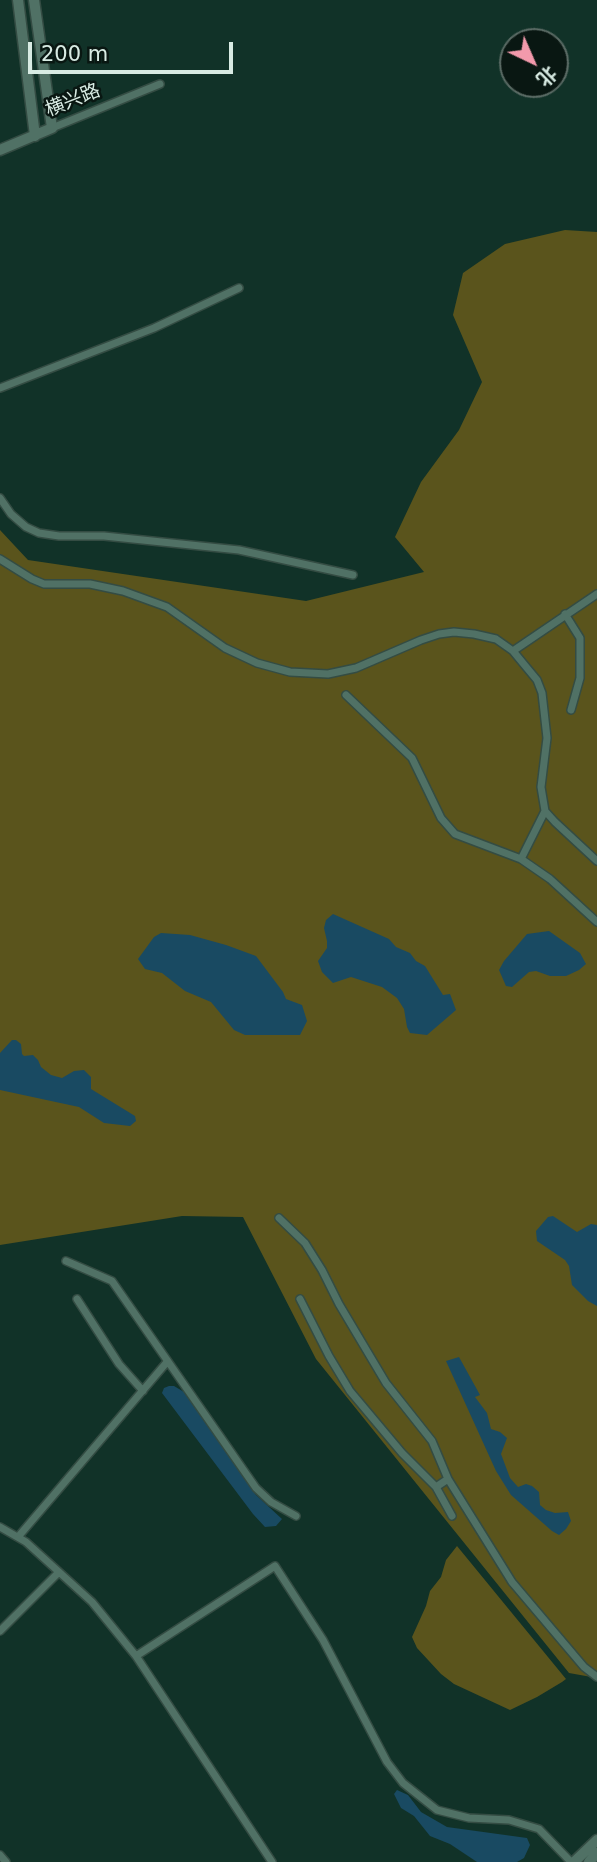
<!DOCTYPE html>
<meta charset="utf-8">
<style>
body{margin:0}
#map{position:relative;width:597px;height:1862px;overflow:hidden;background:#113228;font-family:"DejaVu Sans","Noto Sans SC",sans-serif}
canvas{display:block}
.north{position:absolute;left:499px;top:28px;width:70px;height:70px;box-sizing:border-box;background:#091712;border:2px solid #5c6c66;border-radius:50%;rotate:136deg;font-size:19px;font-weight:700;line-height:28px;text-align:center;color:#d8ebe3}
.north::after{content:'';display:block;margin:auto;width:24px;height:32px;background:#f39aac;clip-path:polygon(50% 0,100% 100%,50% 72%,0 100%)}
.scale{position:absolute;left:28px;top:42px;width:205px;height:32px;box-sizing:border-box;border:4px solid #d8ebe3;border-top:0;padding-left:9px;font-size:21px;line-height:24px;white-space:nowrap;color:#d8ebe3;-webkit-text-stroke:5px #091712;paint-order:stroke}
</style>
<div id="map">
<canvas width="597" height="1862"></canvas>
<div class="north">北</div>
<div class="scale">200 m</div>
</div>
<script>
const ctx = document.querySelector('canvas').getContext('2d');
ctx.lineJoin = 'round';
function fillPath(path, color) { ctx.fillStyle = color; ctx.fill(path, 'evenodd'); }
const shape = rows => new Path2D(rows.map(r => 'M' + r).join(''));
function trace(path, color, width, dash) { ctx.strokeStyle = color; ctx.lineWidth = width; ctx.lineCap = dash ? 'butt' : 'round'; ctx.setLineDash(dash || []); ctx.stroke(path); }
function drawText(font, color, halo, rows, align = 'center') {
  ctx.font = font + ' "DejaVu Sans","Noto Sans SC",sans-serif'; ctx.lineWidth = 5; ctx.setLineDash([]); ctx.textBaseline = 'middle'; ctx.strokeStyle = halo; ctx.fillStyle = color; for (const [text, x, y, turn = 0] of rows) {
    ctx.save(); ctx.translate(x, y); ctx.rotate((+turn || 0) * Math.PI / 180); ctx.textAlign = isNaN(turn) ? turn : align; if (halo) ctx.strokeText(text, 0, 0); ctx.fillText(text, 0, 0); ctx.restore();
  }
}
fillPath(shape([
 [565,230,597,232,597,1678,569,1673,316,1359,243,1217,182,1216,0,1245,0,530,28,560,306,601,424,572,395,537,421,482,459,430,482,382,453,315,463,273,505,244],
 [457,1546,566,1679,562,1682,537,1697,510,1710,454,1684,441,1674,417,1648,412,1637,426,1606,430,1591,441,1577,446,1560]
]), '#5a541c');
fillPath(shape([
 [333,914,389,939,396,947,410,953,416,961,425,966,443,995,450,994,456,1010,427,1035,410,1033,407,1027,404,1009,397,998,382,987,351,977,333,983,322,972,318,961,327,948,327,941,324,928,326,920],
 [549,931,580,953,586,964,579,970,566,976,550,976,536,971,529,972,512,987,506,986,499,970,504,961,527,934],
 [161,933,190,935,226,945,256,956,283,992,286,999,302,1005,307,1021,300,1035,245,1035,234,1030,211,1002,185,991,162,973,145,969,138,959,154,937],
 [12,1040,16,1040,21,1044,22,1054,24,1056,33,1055,38,1060,41,1067,51,1075,62,1078,74,1071,84,1070,91,1077,91,1089,135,1116,136,1121,130,1126,104,1123,79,1107,0,1090,0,1053],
 [553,1216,577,1232,591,1224,597,1225,597,1306,588,1301,572,1285,569,1266,565,1260,537,1241,536,1231,548,1217],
 [459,1357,480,1395,475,1397,487,1413,491,1429,500,1432,507,1438,501,1454,510,1478,518,1487,526,1484,532,1486,539,1492,540,1505,546,1510,555,1513,568,1512,571,1521,566,1529,559,1535,552,1531,511,1495,496,1471,446,1361],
 [169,1386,174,1386,184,1392,256,1495,282,1519,276,1526,265,1527,253,1514,162,1393,164,1388],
 [397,1790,408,1795,421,1812,447,1827,527,1838,530,1845,524,1858,517,1862,477,1862,450,1844,430,1836,414,1816,401,1808,394,1794]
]), '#194a62');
const street = shape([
 [52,128,160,84],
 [0,388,154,328,239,288],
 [0,498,11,514,26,527,39,533,59,536,104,536,239,550,353,575],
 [0,559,32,579,44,584,90,584,123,591,167,607,225,648,257,663,290,672,328,674,356,668,421,640,439,634,454,632,474,634,496,639,513,651,527,668,537,680,542,693,547,738,541,787,545,811,555,822,597,861],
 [565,614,580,638,580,678,571,710],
 [513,651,597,594],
 [346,695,412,758,441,818,455,834,521,859,550,879,597,922],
 [521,859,545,811],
 [279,1218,305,1243,322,1270,339,1304,386,1383,432,1441,448,1479,512,1582,584,1667,597,1677],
 [66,1261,112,1281,256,1488,271,1502,296,1516],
 [77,1299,119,1364,143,1391],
 [300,1299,329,1356,350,1391,402,1453,436,1487,448,1479],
 [436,1487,452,1516],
 [0,1527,26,1542,92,1602,136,1656,272,1862],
 [18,1537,167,1362],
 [0,1631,59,1572],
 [136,1656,275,1566,323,1640,387,1762,403,1783,437,1810,469,1818,509,1820,539,1829,571,1862],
 [0,1855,6,1862]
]);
const secondary = shape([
 [18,0,35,136],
 [0,150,52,128,34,0],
 [574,1862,597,1840],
 [589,1862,597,1853]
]);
trace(street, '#344c43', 10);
trace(secondary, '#344c43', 13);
trace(street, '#507165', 7);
trace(secondary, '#507165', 10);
drawText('19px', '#d8ebe3', '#091712', [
 ["横兴路",73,101,-22]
]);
</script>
